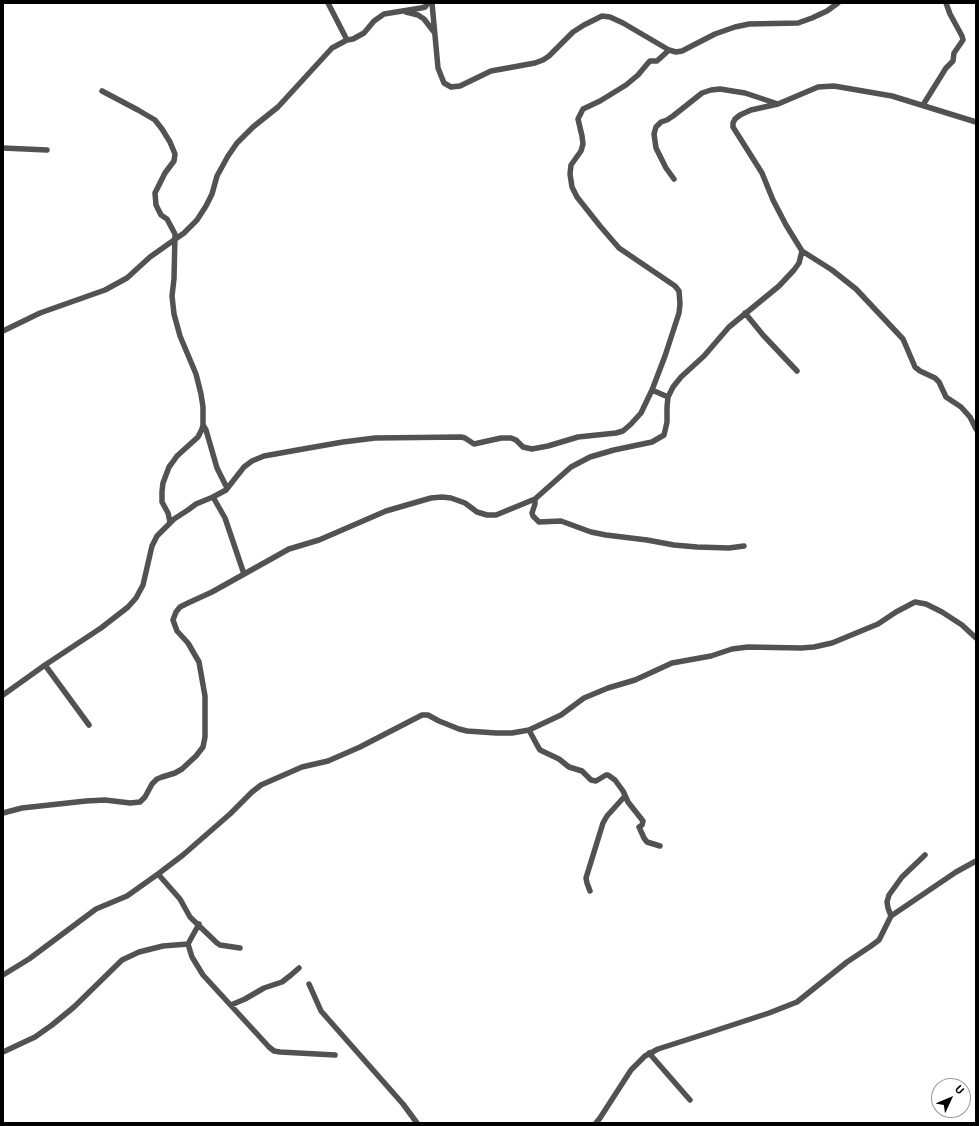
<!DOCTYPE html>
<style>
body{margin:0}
#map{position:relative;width:979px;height:1126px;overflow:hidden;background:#fff;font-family:Roboto,sans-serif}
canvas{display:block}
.frame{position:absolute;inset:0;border:4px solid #000;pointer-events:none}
.north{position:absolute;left:931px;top:1078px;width:40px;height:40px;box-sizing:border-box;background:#fff;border:1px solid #999;border-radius:50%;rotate:46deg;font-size:11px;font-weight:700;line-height:16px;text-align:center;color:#000}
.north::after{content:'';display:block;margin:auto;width:14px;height:18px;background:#000;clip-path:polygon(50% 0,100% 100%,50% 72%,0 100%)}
</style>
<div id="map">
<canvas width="979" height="1126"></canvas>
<div class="frame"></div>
<div class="north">U</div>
</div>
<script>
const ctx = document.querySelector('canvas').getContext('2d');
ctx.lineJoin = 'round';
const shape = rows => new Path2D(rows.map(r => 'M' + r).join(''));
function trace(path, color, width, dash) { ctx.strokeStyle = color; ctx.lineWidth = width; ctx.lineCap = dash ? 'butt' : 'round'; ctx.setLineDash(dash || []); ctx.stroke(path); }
trace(shape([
 [328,3,347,40],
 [432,3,438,68,444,83,451,87,460,86,491,71,535,63,543,60,549,56,573,32,584,25,602,16,610,17,623,23,669,50,676,52,682,51,715,34,735,27,749,24,798,23,812,18,827,11,838,3],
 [406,12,418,15,424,19,434,32],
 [102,91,138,110,155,120,162,129,170,142,175,154,174,161,165,173,155,193,156,205,161,215,167,219,175,234,174,279,172,296,174,314,180,336,196,374,201,394,203,407,203,425,202,429,198,437,177,456,172,463,169,467,163,483,162,491,162,502,168,513,170,522],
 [923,105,946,68,953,61,954,53,963,40,962,36,950,14,946,3],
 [3,148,47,150],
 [674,179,666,168,656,148,654,134,656,127,661,122,667,120,673,116,702,93,711,90,720,89,745,93,778,104],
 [802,251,832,270,856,289,903,339,915,367,920,371,935,378,939,382,946,397,961,407,970,417,976,429],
 [745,313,763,335,797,371],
 [3,331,40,313,105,290,127,278,150,257,184,233,197,220,206,206,212,194,217,176,228,156,237,143,253,127,278,107,332,48,347,40,353,39,364,33,374,21,384,14,421,8,425,7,428,3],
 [652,390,668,397],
 [203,425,206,430,217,468,227,488],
 [213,497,225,518,244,574],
 [535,499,535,504,532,513,533,516,539,522,561,521,591,532,606,535,647,540,674,545,697,547,729,548,744,546],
 [45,665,89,725],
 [3,695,45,665,101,628,128,607,136,598,143,585,152,546,157,536,174,519,188,510,196,504,213,497,226,490,244,467,252,461,264,456,303,449,343,442,375,438,461,437,465,438,474,444,501,438,511,438,516,440,523,447,532,449,548,446,578,437,616,433,623,431,631,424,641,413,652,390,665,356,679,313,680,304,679,291,675,286,619,248,600,226,577,197,572,187,570,174,571,165,581,151,583,144,582,136,578,119,583,109,600,101,626,85,638,75,648,63,650,61,657,61,669,50],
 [529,730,537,745,540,750,559,759,569,767,582,771,591,780,596,781,606,775,608,775,615,780,623,791,628,802,643,821,642,825,639,827,644,838,647,842,660,846],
 [3,813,22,808,86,801,105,800,130,803,140,802,145,797,152,784,157,779,162,777,175,773,182,769,196,756,203,747,205,737,205,696,199,662,188,643,177,631,173,620,176,612,180,607,188,603,212,592,289,549,319,540,386,511,431,498,442,497,451,498,465,503,477,512,487,515,496,515,535,499,571,467,590,457,614,450,652,442,664,435,667,422,667,407,668,397,673,387,681,377,704,356,729,327,779,286,794,270,799,263,802,251,786,225,773,200,762,173,733,127,733,123,735,119,740,115,751,110,778,104,818,87,834,86,892,96,976,122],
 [158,874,180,899,190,917,217,943,220,945,240,948],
 [590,891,587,883,586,878,603,823,607,816,625,796],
 [891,916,888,908,887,902,889,895,902,877,925,855],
 [199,924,188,944,192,957,203,975,269,1047,274,1051,280,1052,335,1055],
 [3,975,29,959,96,909,127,896,158,874,183,855,230,814,252,792,261,785,302,767,328,761,360,747,422,715,428,715,439,721,459,729,467,731,496,733,512,733,529,730,561,715,584,698,608,688,635,680,672,663,711,656,732,649,748,647,801,648,814,647,832,643,878,624,896,612,915,602,926,604,942,612,962,625,976,638],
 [309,984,321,1011,403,1104,417,1123],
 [231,1005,245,999,264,988,282,982,291,975,299,968],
 [3,1052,35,1037,52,1025,74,1007,122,960,139,952,163,946,188,944],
 [649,1053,690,1100],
 [596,1123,600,1118,631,1070,645,1056,658,1049,708,1033,769,1013,797,1002,847,962,871,946,879,940,891,916,956,872,976,861]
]), '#525252', 5.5);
</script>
